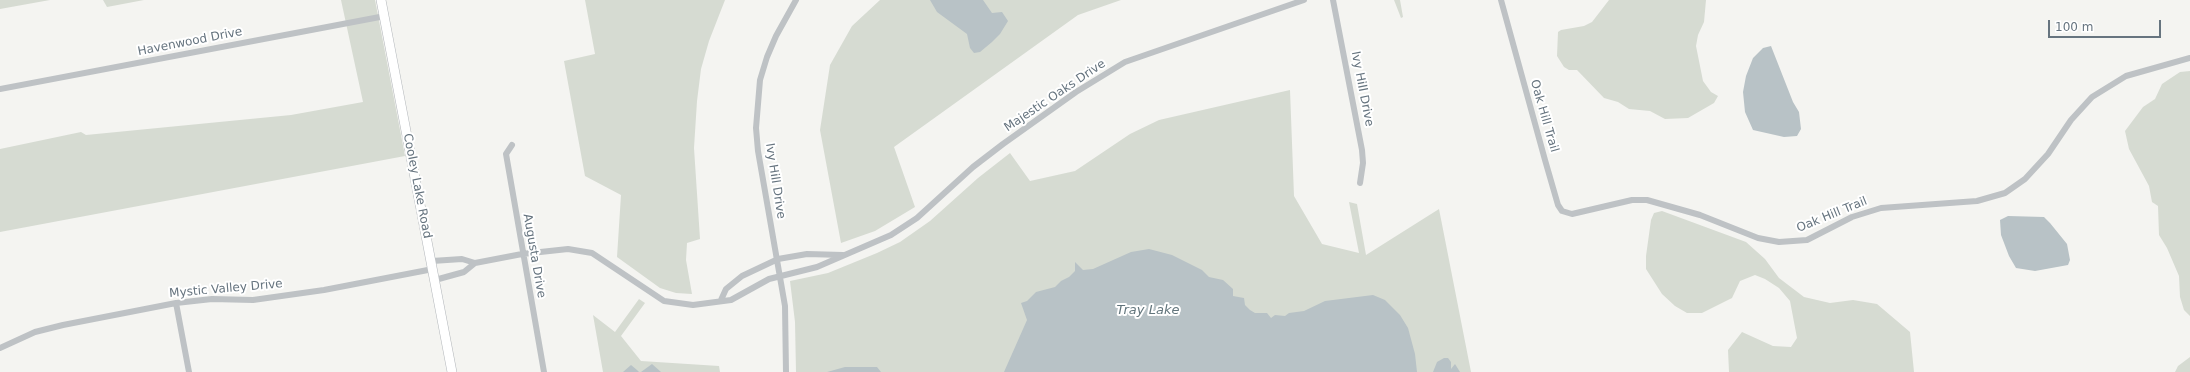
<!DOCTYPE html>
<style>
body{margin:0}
#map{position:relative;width:2190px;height:372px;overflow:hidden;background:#f4f4f1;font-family:"DejaVu Sans",sans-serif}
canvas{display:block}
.scale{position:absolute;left:2048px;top:20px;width:113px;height:18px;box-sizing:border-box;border:2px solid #66747f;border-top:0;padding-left:5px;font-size:12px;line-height:14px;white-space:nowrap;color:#66747f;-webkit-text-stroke:3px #fff;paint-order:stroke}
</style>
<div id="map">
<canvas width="2190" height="372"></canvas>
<div class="scale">100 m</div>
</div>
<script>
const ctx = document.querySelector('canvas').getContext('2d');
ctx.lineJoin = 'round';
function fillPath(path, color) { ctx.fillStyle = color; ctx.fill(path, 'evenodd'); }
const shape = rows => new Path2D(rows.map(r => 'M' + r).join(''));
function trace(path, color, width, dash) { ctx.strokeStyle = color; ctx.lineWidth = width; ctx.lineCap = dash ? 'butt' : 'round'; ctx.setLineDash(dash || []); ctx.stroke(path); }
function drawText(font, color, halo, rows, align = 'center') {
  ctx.font = font + ' "DejaVu Sans",sans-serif'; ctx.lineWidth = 4; ctx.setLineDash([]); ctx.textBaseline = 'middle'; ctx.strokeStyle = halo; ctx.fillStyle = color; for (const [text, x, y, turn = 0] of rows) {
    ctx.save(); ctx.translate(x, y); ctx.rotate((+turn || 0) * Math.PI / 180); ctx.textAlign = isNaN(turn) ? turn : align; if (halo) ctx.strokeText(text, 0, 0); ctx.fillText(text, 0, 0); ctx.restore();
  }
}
fillPath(shape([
 [0,0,50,0,0,9],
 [103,0,144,0,107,7],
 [341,0,375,0,405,156,0,232,0,149,81,132,86,135,291,115,363,102],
 [585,0,725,0,709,41,701,69,697,101,694,148,700,239,687,243,686,260,692,294,676,293,660,288,617,257,621,195,585,176,564,61,595,54],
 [880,0,1121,0,1078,15,894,147,915,207,875,231,841,243,820,130,830,65,852,26],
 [1394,0,1400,0,1403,17,1401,18],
 [1609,0,1706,0,1704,22,1698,35,1696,46,1703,81,1711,92,1718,96,1714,103,1688,118,1665,119,1650,111,1629,109,1618,102,1604,98,1577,70,1569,70,1564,67,1557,56,1558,32,1561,30,1584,26,1592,22],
 [2190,71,2190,316,2184,310,2180,297,2179,276,2167,248,2159,235,2158,206,2152,202,2149,186,2129,149,2125,131,2143,107,2155,99,2162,84,2180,72],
 [1290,90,1294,196,1322,244,1359,253,1349,202,1357,204,1366,255,1439,209,1471,372,796,372,795,322,790,281,828,273,877,253,900,242,930,221,978,178,1010,153,1030,181,1075,171,1130,134,1159,120],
 [1662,211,1746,242,1765,259,1779,278,1804,297,1830,303,1853,300,1877,304,1910,332,1914,372,1729,372,1728,350,1742,332,1773,346,1791,347,1797,338,1790,301,1779,288,1765,279,1755,275,1740,281,1732,298,1702,313,1687,313,1675,306,1662,294,1646,269,1646,256,1651,220,1654,213],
 [639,299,645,303,621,336,641,361,719,366,720,372,603,372,593,315,615,332],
 [2190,357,2190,372,2175,372,2178,366]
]), '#d6dbd2');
fillPath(shape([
 [930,0,983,0,992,13,1002,12,1008,21,1000,34,992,42,980,52,974,53,970,48,967,34,937,12],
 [1771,46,1793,102,1799,112,1801,129,1797,136,1784,137,1753,130,1745,112,1743,92,1746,76,1753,58,1763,48],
 [2008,216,2044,217,2050,223,2067,244,2070,260,2068,265,2035,271,2016,268,2009,256,2001,235,2000,220],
 [1149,249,1172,255,1202,270,1209,277,1223,280,1233,289,1233,296,1244,298,1245,305,1250,310,1255,313,1267,313,1271,318,1275,315,1285,316,1289,313,1304,311,1325,301,1373,295,1385,300,1400,315,1408,328,1415,354,1417,372,1004,372,1027,320,1021,303,1027,301,1036,292,1055,287,1061,281,1069,277,1075,271,1075,262,1083,270,1093,269,1131,252],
 [1444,358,1448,358,1451,362,1451,369,1455,364,1460,372,1467,372,1433,372,1437,362],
 [652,364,661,372,641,372],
 [631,365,637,370,639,372,623,372],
 [845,367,877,367,881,372,827,372]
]), '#b8c2c6');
const secondary = shape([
 [381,0,452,372]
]);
trace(secondary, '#b3b7bb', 10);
trace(shape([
 [1333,0,1362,150,1363,163,1360,183],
 [1501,0,1545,160,1558,205,1562,211,1572,214,1632,200,1647,200,1700,215,1758,238,1779,242,1807,240,1852,217,1881,208,1977,201,2005,193,2025,179,2048,154,2071,120,2092,97,2126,76,2190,58],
 [0,89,385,16],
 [512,145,506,154,544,372],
 [432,261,462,259,475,263],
 [435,280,464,272,475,263,522,254,568,249,592,253,664,301,693,305,731,300,769,279,817,267,891,235,917,218,973,167,1003,144,1076,92,1125,62,1304,0],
 [721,300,726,289,742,276,778,259,807,254,843,255],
 [176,303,189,372],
 [0,348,35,332,63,325,176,303,212,299,253,300,324,290,433,269],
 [786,372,785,306,758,151,756,128,760,80,767,57,776,36,796,0]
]), '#bec2c5', 6);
trace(secondary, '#fff', 9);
drawText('12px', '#66747f', '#fff', [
 ["Havenwood Drive",190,42,-11],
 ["Ivy Hill Drive",1362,89,79],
 ["Majestic Oaks Drive",1055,96,-34],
 ["Oak Hill Trail",1544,116,74],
 ["Ivy Hill Drive",775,181,81],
 ["Cooley Lake Road",417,186,79],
 ["Oak Hill Trail",1832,215,-22],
 ["Augusta Drive",534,256,80],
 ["Mystic Valley Drive",226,289,-5]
]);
drawText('italic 13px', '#62757c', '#fff', [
 ["Tray Lake",1148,311]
]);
</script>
